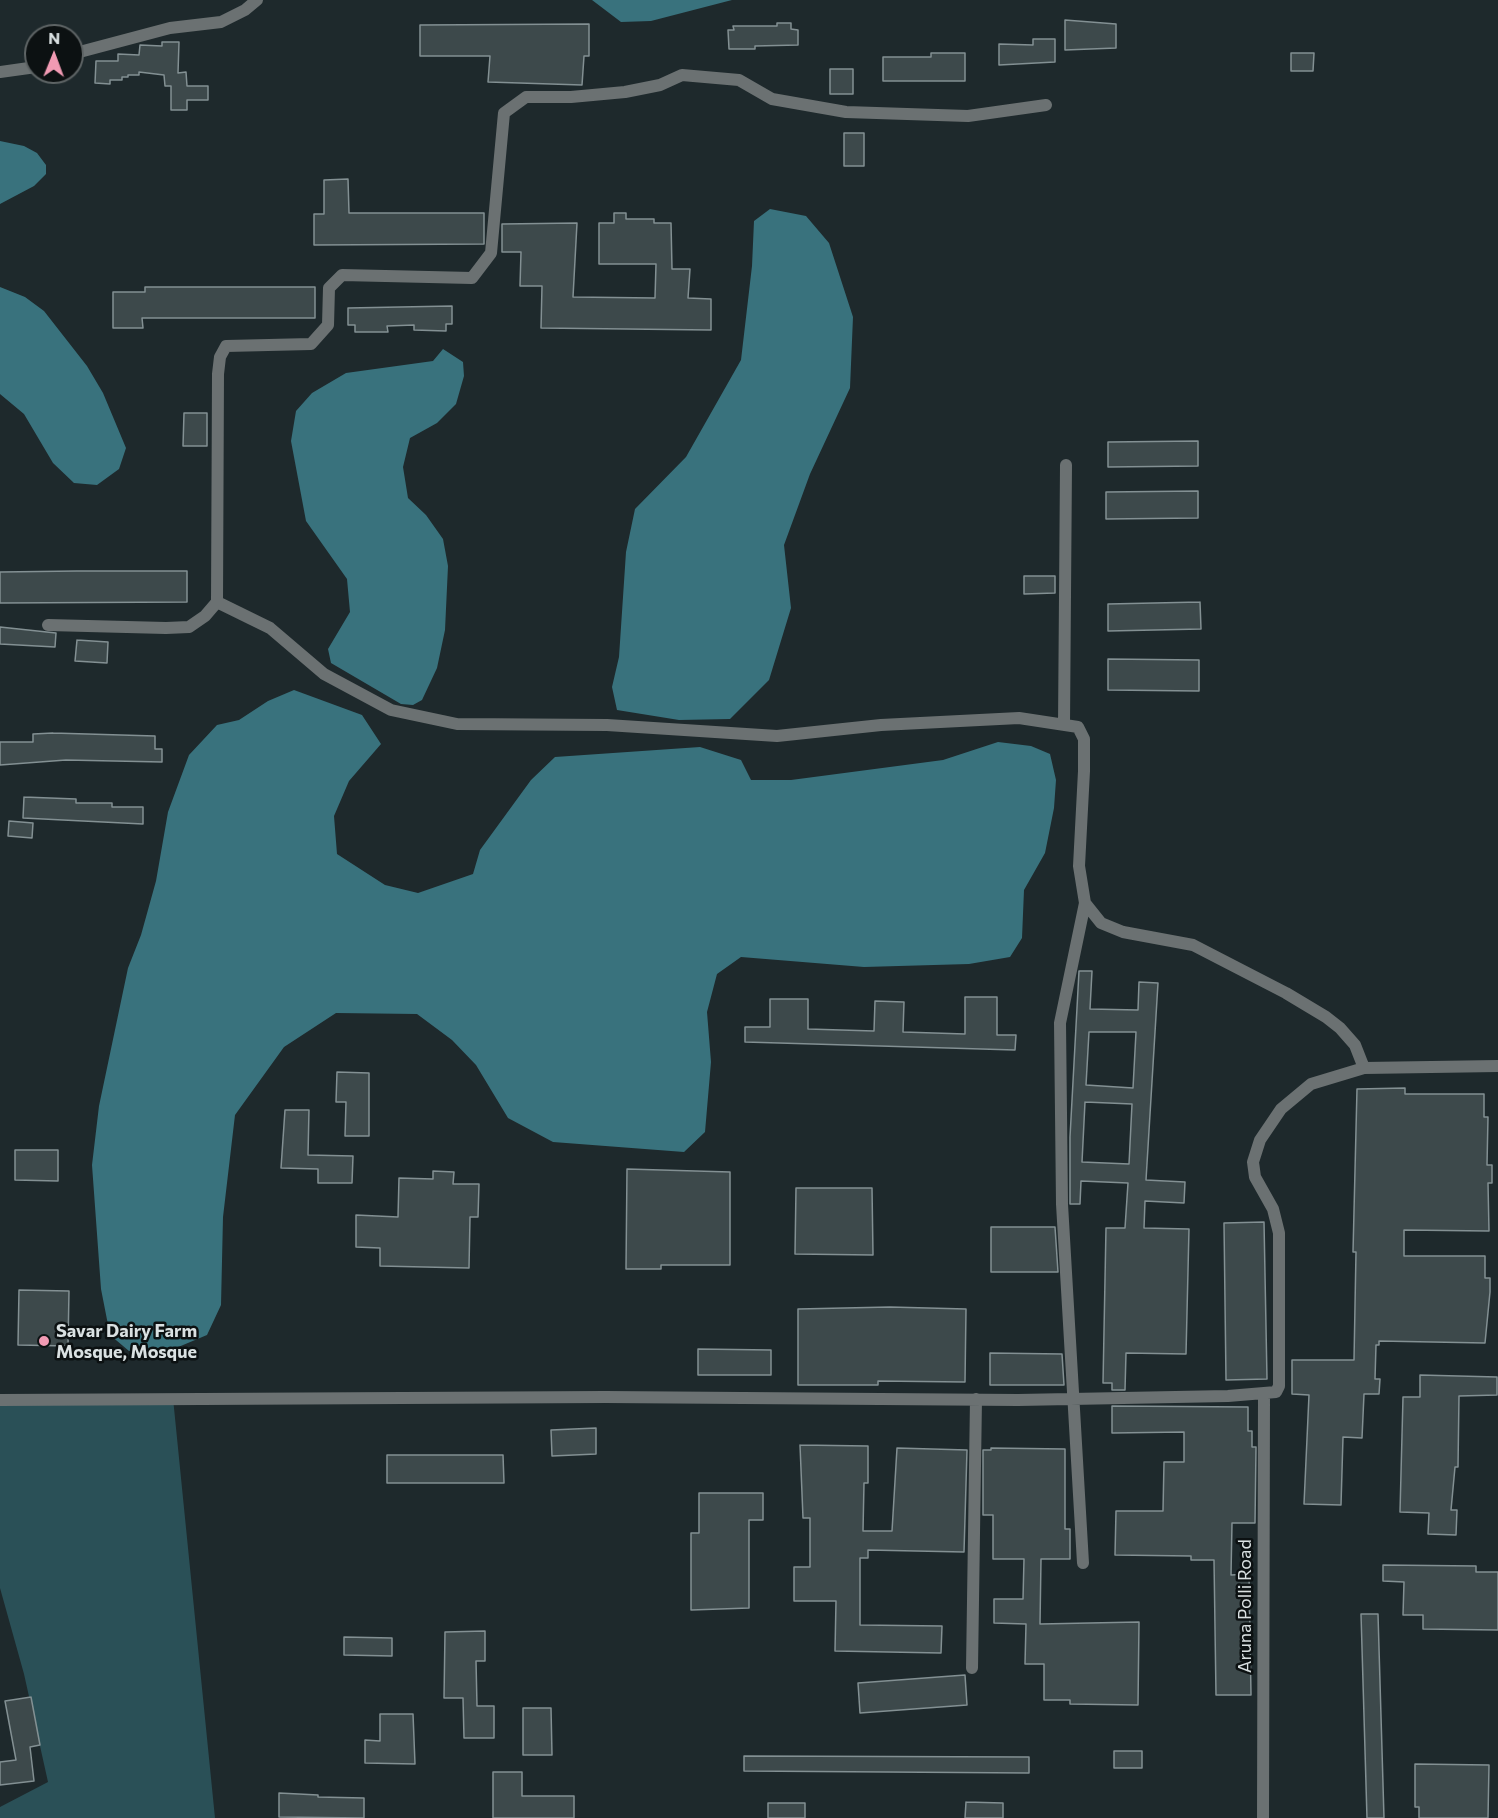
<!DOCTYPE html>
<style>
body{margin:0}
#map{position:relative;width:1498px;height:1818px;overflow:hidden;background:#1e292c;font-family:Commissioner,sans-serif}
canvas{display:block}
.north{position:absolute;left:24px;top:24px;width:60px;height:60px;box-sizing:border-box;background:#0c1112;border:2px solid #5e6465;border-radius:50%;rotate:1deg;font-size:16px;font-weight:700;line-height:24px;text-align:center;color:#dae1e2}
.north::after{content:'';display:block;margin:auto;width:21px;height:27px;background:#f19ab3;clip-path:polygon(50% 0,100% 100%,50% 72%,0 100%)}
</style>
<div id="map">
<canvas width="1498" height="1818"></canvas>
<div class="north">N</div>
</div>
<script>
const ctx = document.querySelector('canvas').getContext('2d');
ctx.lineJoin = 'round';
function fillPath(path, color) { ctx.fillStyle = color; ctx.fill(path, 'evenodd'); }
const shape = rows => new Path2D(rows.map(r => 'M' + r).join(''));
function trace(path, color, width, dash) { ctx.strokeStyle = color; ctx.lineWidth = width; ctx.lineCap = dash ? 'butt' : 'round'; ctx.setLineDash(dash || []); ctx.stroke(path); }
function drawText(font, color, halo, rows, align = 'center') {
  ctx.font = font + ' Commissioner,sans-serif'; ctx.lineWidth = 5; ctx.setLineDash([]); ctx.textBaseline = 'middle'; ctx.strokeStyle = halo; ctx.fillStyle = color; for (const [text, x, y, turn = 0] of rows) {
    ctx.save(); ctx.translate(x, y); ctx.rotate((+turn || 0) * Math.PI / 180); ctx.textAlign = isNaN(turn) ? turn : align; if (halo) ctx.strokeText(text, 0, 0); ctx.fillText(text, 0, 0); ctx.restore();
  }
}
fillPath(shape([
 [173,1398,215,1818,0,1818,0,1807,48,1782,24,1674,0,1588,0,1400]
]), '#2a5057');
fillPath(shape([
 [592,0,732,0,651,21,621,22],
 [0,141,24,146,37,153,46,165,46,174,34,186,0,204],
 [770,209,806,216,829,243,853,317,850,388,810,474,784,545,791,608,769,680,730,719,679,720,617,710,612,687,619,657,626,552,635,509,686,457,741,360,752,266,754,221],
 [0,287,25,297,44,311,87,366,103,393,126,448,119,469,97,485,74,483,53,463,24,414,0,394],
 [443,349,463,362,464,376,456,404,437,423,410,438,403,467,408,498,426,515,443,539,448,566,445,630,437,668,422,700,413,705,401,704,331,663,328,649,350,612,347,579,306,521,291,441,296,411,312,393,346,373,433,361],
 [294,690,362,715,381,744,349,781,334,816,337,854,385,885,418,893,473,874,480,850,531,780,555,757,700,747,741,760,751,780,791,780,943,760,998,742,1031,746,1050,754,1056,780,1054,808,1045,853,1024,890,1022,938,1010,957,969,964,864,967,741,957,717,974,707,1012,711,1062,705,1132,684,1152,553,1142,508,1118,476,1065,452,1040,417,1014,336,1013,284,1047,235,1115,223,1217,221,1305,207,1335,164,1353,129,1351,110,1335,101,1289,92,1165,99,1106,128,968,141,935,156,881,168,812,189,755,217,725,239,720,268,701]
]), '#39727d');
const building = shape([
 [1065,20,1116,24,1116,48,1065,50,1065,20],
 [777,23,791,23,791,29,798,30,798,45,755,46,755,49,729,49,728,30,734,30,733,26,777,26,777,23],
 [589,24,589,56,584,56,582,85,488,82,490,56,420,56,420,25,589,24],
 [1033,39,1055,39,1055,62,999,65,999,44,1033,45,1033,39],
 [162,42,179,42,178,73,186,72,187,86,208,86,208,100,187,100,187,110,171,110,171,86,165,86,164,75,139,72,139,75,128,75,128,77,122,77,122,80,110,80,110,84,95,83,96,61,118,61,118,54,139,55,140,45,162,46,162,42],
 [931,53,965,53,965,81,883,81,883,57,931,57,931,53],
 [1291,53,1314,53,1313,71,1291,71,1291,53],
 [830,69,853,69,853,94,830,94,830,69],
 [844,133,864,133,864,166,844,166,844,133],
 [348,179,349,213,484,213,484,244,314,245,314,214,324,214,324,180,348,179],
 [614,213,626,213,626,219,654,219,654,223,671,223,672,269,690,269,688,298,711,299,711,330,541,328,542,286,520,286,521,252,502,252,502,224,577,223,573,297,655,298,656,264,599,264,599,223,614,223,614,213],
 [145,287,315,287,315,318,142,318,143,328,113,328,113,292,145,292,145,287],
 [452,306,452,324,446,324,446,331,414,330,414,325,387,326,388,332,355,332,355,325,348,325,348,308,452,306],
 [184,413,207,413,207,446,183,446,184,413],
 [1198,441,1198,466,1108,467,1108,442,1198,441],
 [1198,491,1198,518,1106,519,1106,492,1198,491],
 [77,571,187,571,187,602,0,603,0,572,77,571],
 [1024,576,1055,576,1055,593,1024,594,1024,576],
 [1200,602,1201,629,1108,631,1108,604,1200,602],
 [0,627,56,633,55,647,0,644,0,627],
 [77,640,108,642,107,663,75,661,77,640],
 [1108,659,1199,660,1199,691,1108,690,1108,659],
 [53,733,155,736,155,749,162,749,162,762,66,760,0,765,0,742,33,742,33,734,53,733],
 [24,797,76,799,76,803,112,803,112,807,143,807,143,824,23,818,24,797],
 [9,821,33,823,32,838,8,836,9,821],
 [1079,971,1092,971,1090,1009,1138,1010,1139,982,1158,983,1146,1180,1185,1182,1184,1203,1145,1201,1144,1228,1189,1229,1186,1354,1126,1353,1125,1390,1112,1390,1112,1383,1103,1383,1106,1228,1125,1228,1128,1183,1081,1181,1080,1204,1070,1204,1070,1137,1079,971],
 [1089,1032,1136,1032,1133,1088,1086,1085,1089,1032],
 [1085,1102,1132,1104,1129,1164,1082,1162,1085,1102],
 [965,997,997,997,997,1035,1016,1035,1015,1050,745,1042,745,1027,770,1027,770,999,808,999,808,1029,874,1031,875,1001,904,1002,903,1032,965,1034,965,997],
 [337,1072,369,1073,369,1136,345,1136,346,1102,336,1102,337,1072],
 [1405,1088,1405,1094,1484,1094,1484,1117,1488,1117,1487,1165,1492,1165,1492,1183,1488,1183,1489,1231,1404,1230,1404,1256,1485,1256,1485,1278,1490,1278,1490,1292,1485,1343,1379,1341,1379,1345,1376,1345,1375,1379,1380,1379,1379,1394,1364,1394,1362,1438,1343,1437,1341,1505,1304,1504,1309,1395,1292,1394,1292,1360,1354,1360,1356,1252,1353,1252,1357,1089,1405,1088],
 [285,1110,309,1110,308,1155,353,1156,352,1183,318,1183,318,1169,281,1168,285,1110],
 [15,1150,58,1150,58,1181,15,1180,15,1150],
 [627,1169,730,1172,730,1265,661,1265,661,1269,626,1269,627,1169],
 [433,1171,454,1172,453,1184,479,1184,478,1217,470,1217,469,1268,380,1266,380,1248,356,1247,356,1215,398,1217,399,1178,433,1179,433,1171],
 [796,1188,872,1188,873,1255,795,1254,796,1188],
 [1264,1222,1267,1379,1226,1380,1224,1223,1264,1222],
 [991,1227,1055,1227,1058,1272,991,1272,991,1227],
 [19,1290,69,1291,68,1346,18,1345,19,1290],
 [890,1307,966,1309,965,1382,878,1381,878,1385,798,1385,798,1309,890,1307],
 [698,1349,771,1350,771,1375,698,1375,698,1349],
 [990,1353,1062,1354,1064,1385,990,1385,990,1353],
 [1420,1375,1497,1377,1497,1395,1459,1396,1458,1467,1455,1467,1451,1510,1457,1510,1456,1535,1428,1534,1429,1513,1400,1512,1403,1397,1420,1397,1420,1375],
 [1112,1406,1248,1407,1248,1431,1252,1431,1252,1447,1256,1447,1255,1523,1232,1523,1231,1575,1249,1574,1251,1695,1216,1695,1214,1560,1191,1560,1191,1556,1115,1555,1116,1511,1163,1511,1164,1462,1184,1462,1184,1432,1112,1433,1112,1406],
 [596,1428,596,1454,552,1456,551,1430,596,1428],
 [800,1445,868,1446,868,1483,864,1483,863,1531,892,1531,897,1448,967,1450,964,1552,868,1550,868,1558,860,1558,860,1625,942,1626,941,1653,835,1651,836,1601,794,1601,794,1567,810,1567,810,1518,803,1518,800,1445],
 [991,1448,1065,1449,1065,1529,1070,1529,1070,1559,1041,1559,1040,1624,1139,1622,1138,1705,1070,1704,1070,1700,1044,1700,1044,1664,1025,1664,1026,1624,994,1623,994,1599,1023,1599,1024,1559,993,1559,993,1515,983,1515,983,1450,991,1450,991,1448],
 [387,1455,503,1455,504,1483,387,1483,387,1455],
 [699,1493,763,1493,763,1520,749,1520,749,1608,691,1610,691,1533,699,1533,699,1493],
 [1383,1565,1476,1566,1476,1572,1498,1572,1498,1630,1423,1629,1423,1615,1403,1615,1404,1582,1383,1581,1383,1565],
 [1361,1614,1378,1614,1384,1818,1367,1818,1361,1614],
 [485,1631,485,1661,476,1661,477,1706,494,1706,494,1738,464,1738,463,1698,444,1698,445,1632,485,1631],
 [344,1637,392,1638,392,1656,344,1655,344,1637],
 [965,1675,967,1705,860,1713,858,1683,965,1675],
 [31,1697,40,1745,30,1747,34,1781,0,1785,0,1762,16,1760,5,1701,31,1697],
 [523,1708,551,1708,552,1755,523,1755,523,1708],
 [380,1714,413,1714,415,1764,365,1763,365,1740,380,1741,380,1714],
 [1114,1751,1142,1751,1142,1768,1114,1768,1114,1751],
 [744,1756,1029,1757,1029,1773,744,1771,744,1756],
 [1415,1764,1489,1765,1488,1818,1419,1818,1419,1807,1415,1807,1415,1764],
 [493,1772,522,1772,522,1796,574,1796,574,1818,493,1818,493,1772],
 [279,1793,318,1795,318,1797,364,1798,364,1818,279,1817,279,1793],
 [966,1802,1003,1803,1003,1818,965,1818,966,1802],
 [768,1803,805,1803,805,1818,768,1818,768,1803]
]);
fillPath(building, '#3d494b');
trace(building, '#839093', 1.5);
trace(shape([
 [72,54,170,28,221,22,245,10,257,0],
 [0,72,36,67],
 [217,602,270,628,324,674,391,710,457,724,607,725,777,736,881,725,1019,718,1078,727,1084,739,1084,771,1079,866,1085,903,1101,923,1123,932,1193,945,1286,993,1326,1017,1340,1028,1355,1045,1364,1068],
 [48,625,166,628,189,627,205,616,217,602,218,374,220,357,226,346,311,344,328,325,329,288,342,275,472,278,491,253,504,113,526,97,571,97,625,92,660,85,682,75,739,80,772,99,846,112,968,116,1046,105],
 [1064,725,1066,465],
 [0,1400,605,1397,1018,1400,1228,1396,1276,1392,1279,1386,1279,1233,1273,1209,1255,1177,1253,1162,1260,1140,1281,1109,1311,1084,1364,1068,1498,1066],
 [1083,1563,1062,1204,1060,1023,1085,903],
 [972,1668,976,1399],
 [1263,1818,1264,1394]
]), '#6b7172', 12);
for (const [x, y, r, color] of [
 [44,1341,6,"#f19ab3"]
]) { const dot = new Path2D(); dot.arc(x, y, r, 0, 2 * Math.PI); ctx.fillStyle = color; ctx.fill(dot); trace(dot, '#0c1112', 2); }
drawText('bold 18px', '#dae1e2', '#0c1112', [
 ["Savar Dairy Farm",56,1331],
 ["Mosque, Mosque",56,1352]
], 'left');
drawText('18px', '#dae1e2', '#0c1112', [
 ["Aruna Polli Road",1245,1606,-90]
]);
</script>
